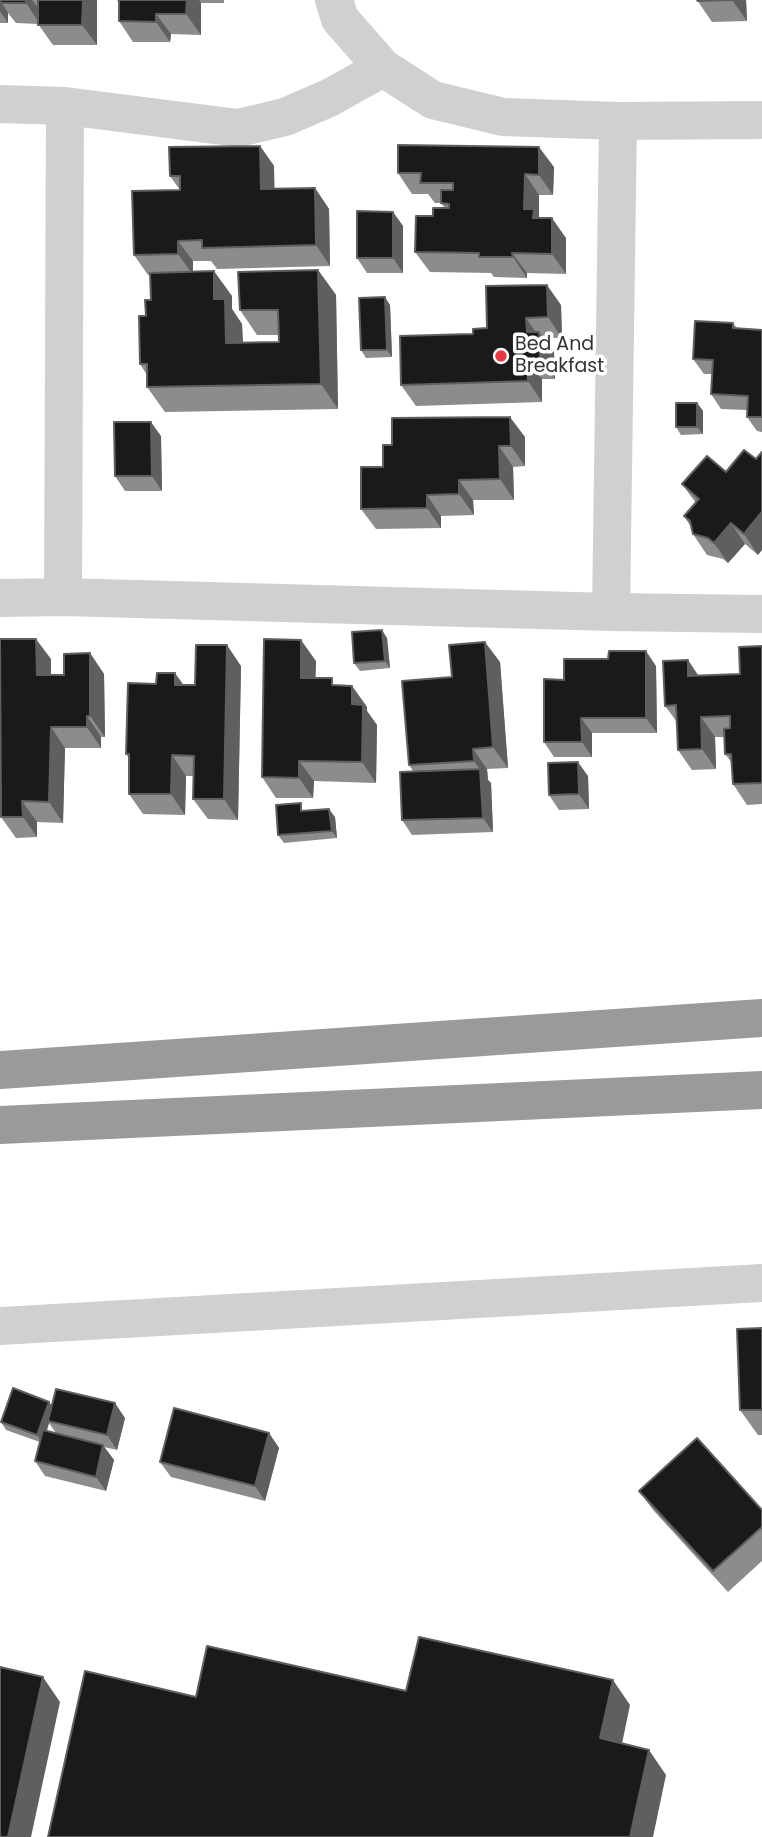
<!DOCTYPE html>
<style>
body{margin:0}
canvas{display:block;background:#fff}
</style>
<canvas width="762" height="1837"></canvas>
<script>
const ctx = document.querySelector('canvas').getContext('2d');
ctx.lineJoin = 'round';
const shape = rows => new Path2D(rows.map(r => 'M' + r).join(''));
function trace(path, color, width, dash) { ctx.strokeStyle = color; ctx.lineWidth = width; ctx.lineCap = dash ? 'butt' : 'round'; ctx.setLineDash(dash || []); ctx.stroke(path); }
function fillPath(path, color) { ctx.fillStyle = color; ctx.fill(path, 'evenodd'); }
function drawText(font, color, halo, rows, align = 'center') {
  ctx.font = font + ' Poppins,sans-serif'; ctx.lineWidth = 7; ctx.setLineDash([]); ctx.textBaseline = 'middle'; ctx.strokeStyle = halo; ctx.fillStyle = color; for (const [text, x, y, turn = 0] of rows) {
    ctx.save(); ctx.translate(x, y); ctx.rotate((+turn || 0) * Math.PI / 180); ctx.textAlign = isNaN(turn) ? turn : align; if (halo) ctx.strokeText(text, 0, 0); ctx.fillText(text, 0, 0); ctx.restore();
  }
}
trace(shape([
 [334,0,340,19,383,68,433,100,503,117,618,121,762,120],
 [0,104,65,106,238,128,285,117,329,98,383,68],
 [63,597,65,106],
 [0,598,63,597,611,612,762,614],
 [611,612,618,121],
 [0,1326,762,1283]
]), '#d0d0d0', 38);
trace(shape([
 [0,1070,762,1018],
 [0,1125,762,1090]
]), '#9a9a9a', 38);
fillPath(shape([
 [0,0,97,0,97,45,53,45,38,24,16,23,8,13,8,23,0,23],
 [117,0,224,0,224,3,201,3,201,35,171,34,170,42,133,42,119,21,119,3],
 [697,0,746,0,747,21,712,22],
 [260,146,274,166,274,188,315,188,329,209,330,266,217,269,211,261,193,261,193,272,232,296,232,309,242,324,243,343,279,342,279,335,257,335,240,310,318,270,336,295,338,409,165,412,147,387,147,375,140,364,146,316,151,300,150,275,148,275,134,255,180,190,170,176],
 [554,167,553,195,539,195,539,217,566,238,566,274,527,273,527,278,494,277,491,273,430,272,415,252,433,216,445,208,441,203,435,203,428,194,412,194,398,173],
 [393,212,403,226,403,273,367,273,357,258],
 [390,305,392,357,366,358,361,350],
 [561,305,562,338,544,338,554,352,555,379,542,379,542,402,416,406,401,385,473,334],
 [733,323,737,328,762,330,762,432,757,431,747,417,747,410,721,409,711,394,712,374,704,374,693,359],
 [697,403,703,411,703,434,681,435,676,427],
 [161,436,162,491,125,491,115,476],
 [525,437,525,466,513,467,514,500,473,500,474,515,441,516,441,528,376,529,361,509,383,467],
 [756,459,758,555,745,544,728,563,723,559,707,555,693,534,691,527,684,516,696,503,682,484,726,472],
 [387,638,390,668,360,671,354,663],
 [762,646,762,804,747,805,733,784,732,763,725,754,725,737,715,737,716,769,692,770,678,750,677,722,665,706,688,660,698,676,740,674],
 [90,653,104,674,105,737,101,737,101,748,65,748,63,823,37,822,37,837,16,838,1,817,51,659,51,675,64,675],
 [316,661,315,678,337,686,352,686,367,707,367,711,377,725,376,783,314,781,313,798,276,798,262,777],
 [500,662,508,768,487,769,488,780,491,783,493,832,412,835,402,820,413,771,409,765,452,677],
 [241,666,238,820,208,819,193,799,194,776,186,776,185,815,143,814,129,794,129,758,126,754,183,685,195,685],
 [656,666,657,733,592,733,592,757,554,757,544,742],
 [588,776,589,809,559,810,549,795],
 [306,811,335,817,337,838,284,843,278,835],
 [762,1328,762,1435,758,1435,740,1410],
 [49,1402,52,1406,125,1418,117,1450,104,1447,114,1460,106,1491,45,1476,35,1461,40,1442,6,1430,1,1422],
 [49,1423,56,1433,47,1431],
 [269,1433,279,1448,265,1501,171,1477,160,1462],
 [639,1491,762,1510,762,1561,728,1592,654,1511]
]), '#8c8c8c');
fillPath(shape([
 [0,0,8,13,8,23,0,11],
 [26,0,32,0,41,12,40,24,26,3],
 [83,0,97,0,97,45,82,25],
 [187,0,199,0,201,3,201,35,186,14],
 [732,0,746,0,747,21],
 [156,14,171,34,170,42,156,22],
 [260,146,274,166,275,209,261,189],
 [539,147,554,167,553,195,539,175],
 [525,174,539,195,539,217,548,230,524,209],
 [315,188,329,209,330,266,316,245],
 [393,212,403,226,403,273,393,258],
 [552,218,566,238,566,274,552,254],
 [178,241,193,261,193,275,178,254],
 [512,253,527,273,527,278,513,257],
 [318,270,336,295,338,409,321,384],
 [214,271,232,296,232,309,242,324,244,368,226,343,214,299],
 [547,285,561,305,562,338,548,317],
 [385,297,390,305,392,357,387,350],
 [526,318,539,337,539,332,554,352,555,379,540,358,527,332],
 [527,359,542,379,542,402,528,381],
 [697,403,703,411,703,434,697,427],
 [510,417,525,437,525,466,511,446],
 [151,422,161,436,162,491,152,476],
 [499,446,513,467,514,500,500,479],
 [459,480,473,500,474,515,459,494],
 [427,495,441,516,441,528,427,508],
 [761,513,762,515,762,550,758,555,744,534],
 [731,523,745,544,728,563,714,543],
 [382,630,387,638,390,668,385,661],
 [36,639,51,659,51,695,37,675],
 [301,640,316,661,315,698,301,678],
 [485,642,500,662,508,768,493,747],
 [227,645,241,666,238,820,224,799],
 [646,651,656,666,657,733,646,718],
 [90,653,104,674,105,737,90,716],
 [688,660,702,681,688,676],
 [175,673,190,694,175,685],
 [352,686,367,707,367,711,377,725,376,783,362,762,352,704],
 [87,716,101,737,101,748,87,727],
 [701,717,715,737,716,769,702,749],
 [581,718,592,733,592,757,582,742],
 [51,727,65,748,63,823,49,802],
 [473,749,487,769,488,780,491,783,493,832,483,818,480,770,474,761],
 [172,755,186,776,185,815,171,794],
 [299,761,314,781,313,798,299,778],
 [578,762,588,776,589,809,579,794],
 [22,801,37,822,37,837,23,817],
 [329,809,335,817,337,838,332,831],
 [49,1402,54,1409,48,1421,49,1423,42,1443,37,1435],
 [115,1403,125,1418,117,1450,107,1435],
 [269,1433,279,1448,265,1501,255,1486],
 [103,1445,114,1460,106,1491,96,1477],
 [43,1677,60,1702,31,1837,8,1837],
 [613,1680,630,1705,618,1763,600,1738],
 [649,1750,666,1775,653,1837,630,1837]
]), '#5f5f5f');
const building = shape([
 [1,0,26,0,26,3,1,3,1,0],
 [38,0,83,0,82,25,38,25,38,0],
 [119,0,187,0,186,14,156,14,156,22,119,21,119,0],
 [697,0,732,0,698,1,697,0],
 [398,145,539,147,539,175,525,174,524,209,534,209,533,218,552,218,552,254,512,253,513,257,479,257,479,253,415,252,416,216,433,216,433,208,449,208,449,204,441,203,441,190,453,190,453,183,420,183,421,173,398,173,398,145],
 [260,146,261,189,315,188,316,245,202,248,202,240,178,241,178,254,134,255,132,191,180,190,180,176,170,176,169,147,260,146],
 [357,211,393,212,393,258,357,258,357,211],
 [318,270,321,384,147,387,147,364,140,364,139,316,146,316,145,300,151,300,150,273,214,271,214,299,225,299,226,343,279,342,278,310,240,310,238,272,318,270],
 [547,285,548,317,526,318,527,332,539,332,540,358,527,359,528,381,401,385,400,336,473,334,473,329,487,328,486,286,547,285],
 [385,297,387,350,361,350,359,298,385,297],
 [695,321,733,323,733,328,762,330,762,417,747,417,748,396,711,394,713,360,693,359,695,321],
 [676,403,697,403,697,427,676,427,676,403],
 [510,417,511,446,499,446,500,479,459,480,459,494,427,495,427,508,361,509,361,467,383,467,383,445,392,445,392,418,510,417],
 [114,422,151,422,152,476,115,476,114,422],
 [744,450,756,459,762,452,762,514,761,513,744,534,731,523,714,543,708,538,693,534,690,521,684,516,699,499,682,484,707,456,726,472,744,450],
 [382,630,385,661,354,663,352,632,382,630],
 [0,639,36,639,37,675,64,675,64,654,90,653,90,716,87,716,87,727,51,727,49,802,22,801,23,817,1,817,0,639],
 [264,639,301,640,301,678,332,678,332,685,352,686,352,704,363,705,362,762,299,761,299,778,262,777,264,639],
 [485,642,493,747,473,749,474,761,409,765,402,681,452,677,449,645,485,642],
 [196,645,227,645,224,799,193,799,194,756,172,755,171,794,129,794,129,754,126,754,128,683,156,684,157,673,175,673,175,685,195,685,196,645],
 [762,646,762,783,733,784,731,754,725,754,724,729,730,728,730,716,701,717,702,749,678,750,676,705,665,706,663,661,688,660,688,676,740,674,739,647,762,646],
 [609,651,646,651,646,718,581,718,582,742,544,742,544,679,564,680,564,659,608,659,609,651],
 [578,762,579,794,549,795,548,763,578,762],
 [480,769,483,818,402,820,400,772,480,769],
 [301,803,301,811,329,809,332,831,278,835,276,805,301,803],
 [762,1328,762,1410,740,1410,737,1329,762,1328],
 [13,1388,49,1402,37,1435,1,1422,13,1388],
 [56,1389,115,1403,107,1435,48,1421,56,1389],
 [174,1408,269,1433,255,1486,160,1462,174,1408],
 [43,1430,103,1445,96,1477,35,1461,43,1430],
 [697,1438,762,1510,762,1527,713,1571,639,1491,697,1438],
 [419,1637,613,1680,600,1738,649,1750,630,1837,48,1837,85,1671,196,1697,207,1646,406,1691,419,1637],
 [0,1667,43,1677,8,1837,0,1837,0,1667]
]);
fillPath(building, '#1a1a1a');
trace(building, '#5f5f5f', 2);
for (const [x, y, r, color] of [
 [501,356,7,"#e63946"]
]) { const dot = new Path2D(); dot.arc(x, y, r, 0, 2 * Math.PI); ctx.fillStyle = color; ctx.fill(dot); trace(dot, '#fff', 2.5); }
drawText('19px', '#333', '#fff', [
 ["Bed And",515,345],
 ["Breakfast",515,367]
], 'left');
</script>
